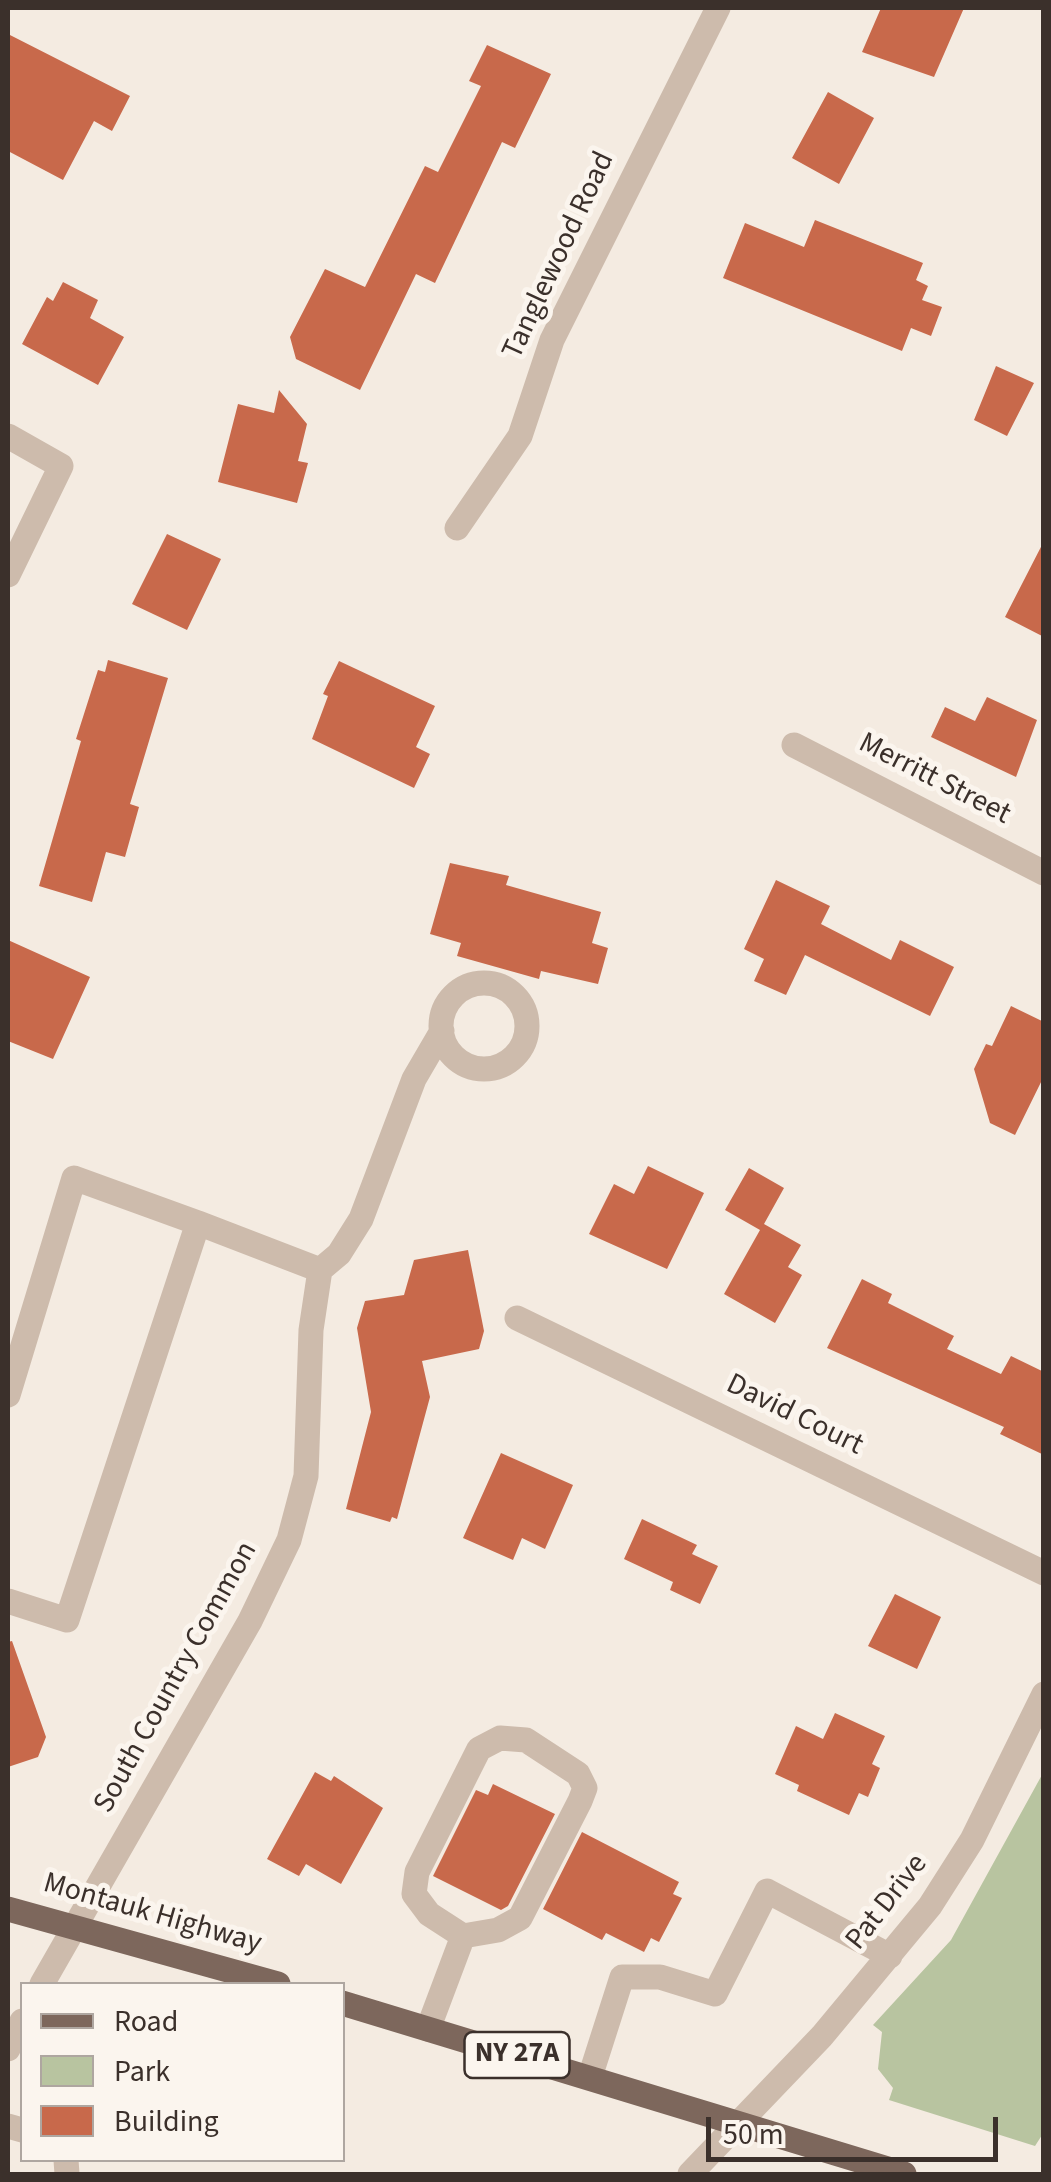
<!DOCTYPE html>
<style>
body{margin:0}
#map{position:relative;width:1051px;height:2182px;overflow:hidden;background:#f4ebe1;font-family:"Source Sans 3",sans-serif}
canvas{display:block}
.frame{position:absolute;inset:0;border:10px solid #3b302b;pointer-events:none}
.legend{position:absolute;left:20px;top:1982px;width:325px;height:180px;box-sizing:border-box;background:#fbf5ee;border:2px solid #aea6a0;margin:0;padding:12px 18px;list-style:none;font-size:30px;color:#3b302b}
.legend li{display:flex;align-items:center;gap:20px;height:50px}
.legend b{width:50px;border:2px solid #aea6a0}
.scale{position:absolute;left:706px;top:2117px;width:292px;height:45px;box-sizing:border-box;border:5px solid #3b302b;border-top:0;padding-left:12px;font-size:30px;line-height:35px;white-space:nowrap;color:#3b302b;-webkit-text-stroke:8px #fbf5ee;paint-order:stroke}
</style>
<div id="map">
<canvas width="1051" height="2182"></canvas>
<div class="frame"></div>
<ul class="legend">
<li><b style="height:12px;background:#7d675c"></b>Road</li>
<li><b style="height:28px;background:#b8c4a0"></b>Park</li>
<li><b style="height:28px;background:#c8694b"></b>Building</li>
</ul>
<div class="scale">50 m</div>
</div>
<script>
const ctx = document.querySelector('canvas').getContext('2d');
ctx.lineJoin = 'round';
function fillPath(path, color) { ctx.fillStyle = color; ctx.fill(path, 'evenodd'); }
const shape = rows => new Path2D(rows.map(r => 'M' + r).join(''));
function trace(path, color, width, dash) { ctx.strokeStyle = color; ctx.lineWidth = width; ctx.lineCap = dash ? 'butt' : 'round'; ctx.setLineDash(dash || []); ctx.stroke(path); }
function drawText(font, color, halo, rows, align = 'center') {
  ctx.font = font + ' "Source Sans 3",sans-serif'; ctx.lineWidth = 10; ctx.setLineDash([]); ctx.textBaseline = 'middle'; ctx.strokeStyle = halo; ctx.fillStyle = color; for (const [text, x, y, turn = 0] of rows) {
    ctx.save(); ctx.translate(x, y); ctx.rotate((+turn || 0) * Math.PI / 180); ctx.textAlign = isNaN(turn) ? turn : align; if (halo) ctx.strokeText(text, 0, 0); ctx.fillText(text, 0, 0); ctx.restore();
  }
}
fillPath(shape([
 [1043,1773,1044,2132,1035,2146,889,2100,893,2088,878,2069,882,2032,873,2025,951,1940]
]), '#b8c4a0');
fillPath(shape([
 [881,8,964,8,934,77,862,52],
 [8,34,130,96,112,131,94,121,63,180,8,151],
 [487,45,551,74,515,148,502,142,435,283,416,274,360,390,296,359,290,337,325,269,365,287,425,166,438,172,481,86,469,81],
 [828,92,874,118,839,184,792,158],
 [815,220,923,263,916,280,928,286,922,300,942,307,931,336,911,328,902,351,723,278,745,223,804,247],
 [63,282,98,300,90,318,124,337,98,385,22,344,47,297,53,301],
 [996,366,1034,383,1007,436,974,420],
 [279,390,307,424,298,461,308,463,297,503,218,482,238,404,274,413],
 [167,534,221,559,187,630,132,604],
 [1044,541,1044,637,1005,617],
 [108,660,168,678,130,804,139,807,125,857,106,852,92,902,39,886,81,741,76,739,98,670,105,672],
 [339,661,435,706,416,747,430,754,414,788,312,739,328,696,323,694],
 [987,697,1037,720,1016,777,931,737,945,707,975,721],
 [450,863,509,876,506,885,601,912,592,943,608,948,598,984,541,971,539,979,457,956,461,943,430,934],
 [776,880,830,906,821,924,891,960,900,940,954,967,930,1016,805,955,786,995,754,981,764,959,744,949],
 [8,940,90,977,53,1059,8,1041],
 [1011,1006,1044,1022,1044,1076,1015,1135,990,1123,974,1069,986,1044,992,1046],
 [648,1166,704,1193,667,1269,589,1234,614,1184,634,1194],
 [749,1168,784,1188,764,1224,801,1245,788,1267,802,1275,775,1323,724,1294,760,1230,725,1210],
 [468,1250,484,1331,479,1349,422,1361,430,1397,397,1519,392,1517,390,1522,346,1509,371,1412,357,1328,365,1301,404,1295,414,1260],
 [862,1279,892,1294,888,1303,954,1336,947,1349,1001,1374,1011,1356,1044,1372,1044,1455,1000,1434,1004,1427,827,1348],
 [501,1453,573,1485,545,1549,522,1538,513,1560,463,1538],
 [642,1519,697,1545,692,1554,718,1566,700,1604,670,1590,673,1582,624,1559],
 [895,1594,941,1617,917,1669,868,1646],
 [12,1641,46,1737,38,1757,8,1767,8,1642],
 [835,1713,885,1736,872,1764,880,1768,868,1797,859,1793,849,1815,797,1791,799,1785,775,1774,796,1726,823,1739],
 [315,1772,331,1781,334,1776,383,1808,341,1884,306,1864,299,1876,267,1859],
 [493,1784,555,1814,508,1906,501,1910,433,1876,476,1790,488,1795],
 [582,1832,679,1882,673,1894,682,1898,659,1942,651,1938,644,1952,606,1933,602,1940,543,1909]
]), '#c8694b');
trace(shape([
 [8,436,61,466,8,575],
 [457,528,520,436,552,340,718,8],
 [794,745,1044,873],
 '441 1026a43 43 0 1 1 86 0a43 43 0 1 1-86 0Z',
 [320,1270,339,1254,361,1219,414,1079,442,1031],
 [517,1318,1044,1573],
 [8,1395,74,1178,198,1223,67,1620,8,1601],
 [42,1984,250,1621,289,1540,306,1476,311,1330,320,1270,198,1223],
 [428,2029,463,1936,498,1930,520,1918,580,1801,585,1788,578,1774,526,1740,500,1738,479,1749,417,1872,414,1894,429,1914,463,1936],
 [8,2049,22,2021],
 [590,2077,622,1977,660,1977,715,1994,767,1891,890,1956],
 [8,2126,22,2130],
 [66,2160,67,2174],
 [690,2174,822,2036,930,1906,972,1840,1044,1694]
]), '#cdbbac', 25);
trace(shape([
 [8,1909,278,1984],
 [342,2003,904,2174]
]), '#7d675c', 25);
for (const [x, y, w] of [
 [517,2055,105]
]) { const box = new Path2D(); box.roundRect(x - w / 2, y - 23, w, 46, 8); ctx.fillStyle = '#fbf5ee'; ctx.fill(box); trace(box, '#3b302b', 2.5); }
drawText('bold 28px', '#3b302b', null, [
 ["NY 27A",517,2055]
]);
drawText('30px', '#3b302b', '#fbf5ee', [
 ["Tanglewood Road",560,256,-65],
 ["Merritt Street",934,780,27],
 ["David Court",794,1416,26],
 ["South Country Common",177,1678,-61],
 ["Pat Drive",888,1903,-52],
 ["Montauk Highway",152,1915,16]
]);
</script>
